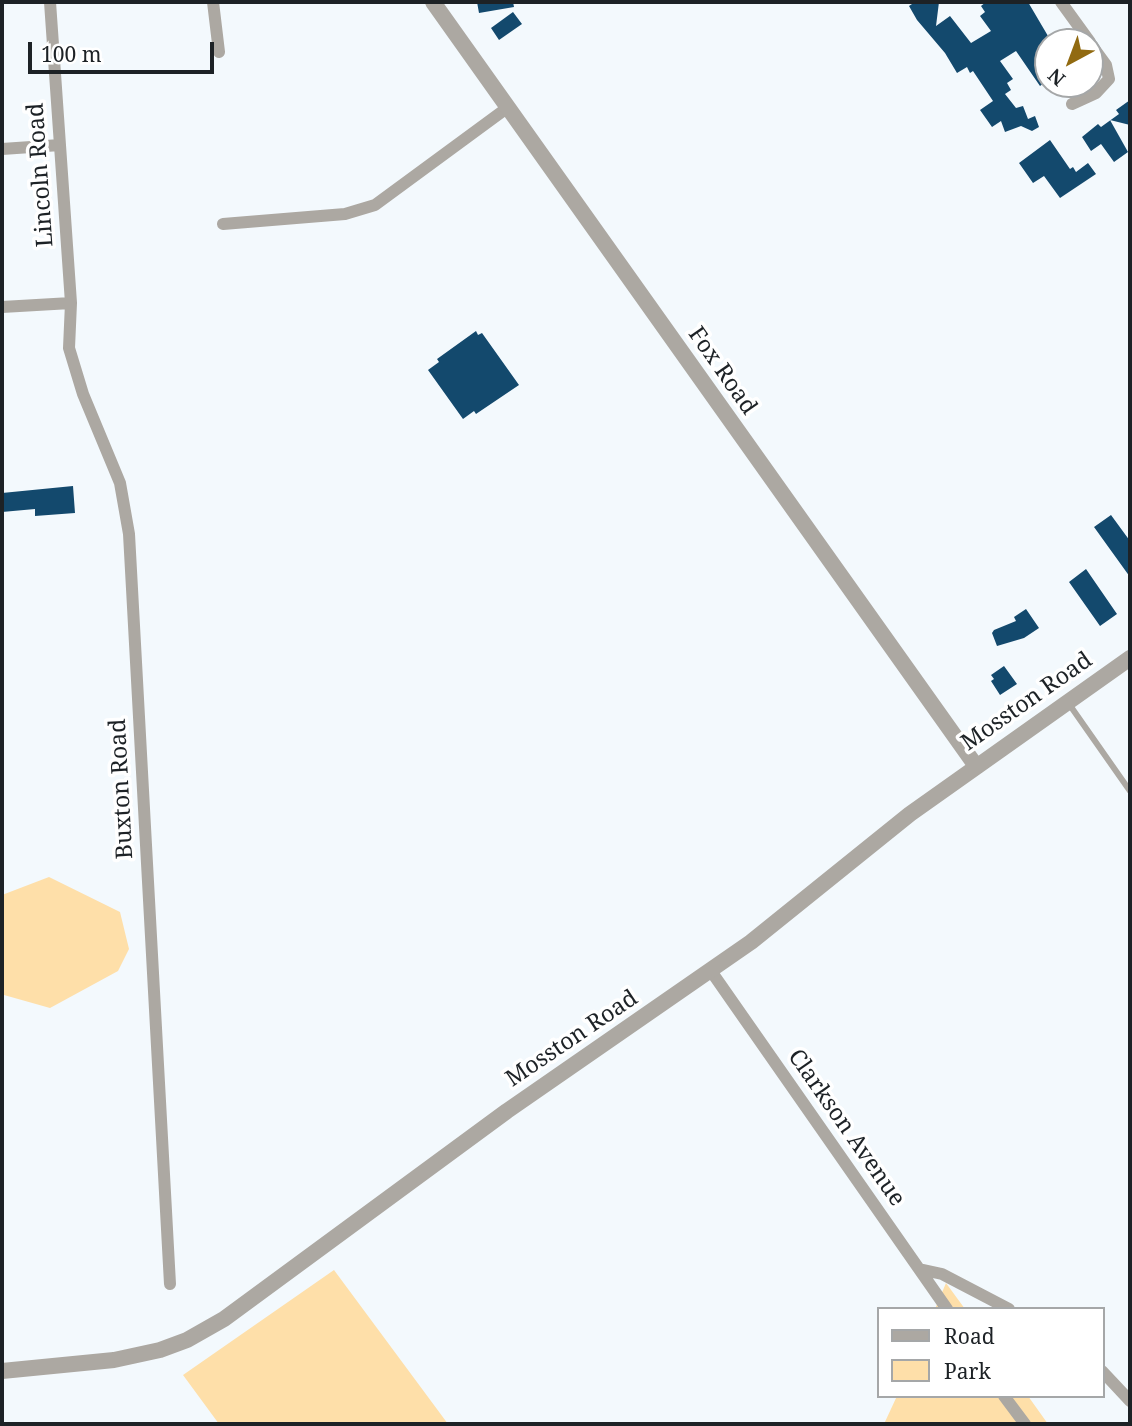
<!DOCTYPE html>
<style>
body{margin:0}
#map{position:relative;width:1132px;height:1426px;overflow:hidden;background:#f3f9fd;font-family:"Noto Serif",serif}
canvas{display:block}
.frame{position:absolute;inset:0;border:4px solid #1d2226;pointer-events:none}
.legend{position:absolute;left:877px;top:1307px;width:228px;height:91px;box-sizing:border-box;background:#fff;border:2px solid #a5a7a8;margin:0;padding:9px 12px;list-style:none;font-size:21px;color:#1d2226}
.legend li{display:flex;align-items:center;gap:14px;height:35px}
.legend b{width:35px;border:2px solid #a5a7a8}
.north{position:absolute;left:1034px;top:28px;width:70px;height:70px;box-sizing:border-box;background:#fff;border:2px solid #a5a7a8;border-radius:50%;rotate:221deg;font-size:19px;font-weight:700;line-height:28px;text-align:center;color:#1d2226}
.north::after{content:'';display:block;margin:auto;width:24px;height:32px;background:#916a11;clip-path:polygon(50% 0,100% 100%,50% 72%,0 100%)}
.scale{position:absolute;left:28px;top:42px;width:186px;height:32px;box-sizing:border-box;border:4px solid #1d2226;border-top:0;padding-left:9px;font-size:21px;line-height:24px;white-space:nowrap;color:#1d2226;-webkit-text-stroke:5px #fff;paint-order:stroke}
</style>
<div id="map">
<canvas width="1132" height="1426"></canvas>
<div class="frame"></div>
<ul class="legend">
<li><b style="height:9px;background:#aca8a2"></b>Road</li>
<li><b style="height:19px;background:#fedfa9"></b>Park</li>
</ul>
<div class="north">N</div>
<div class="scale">100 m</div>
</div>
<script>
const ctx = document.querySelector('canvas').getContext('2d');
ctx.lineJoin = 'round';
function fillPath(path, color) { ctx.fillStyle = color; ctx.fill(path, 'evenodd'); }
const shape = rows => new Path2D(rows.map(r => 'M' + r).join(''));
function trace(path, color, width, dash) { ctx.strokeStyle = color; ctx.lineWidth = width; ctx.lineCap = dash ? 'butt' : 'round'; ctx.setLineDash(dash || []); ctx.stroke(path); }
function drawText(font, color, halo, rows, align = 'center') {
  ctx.font = font + ' "Noto Serif",serif'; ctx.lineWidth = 7; ctx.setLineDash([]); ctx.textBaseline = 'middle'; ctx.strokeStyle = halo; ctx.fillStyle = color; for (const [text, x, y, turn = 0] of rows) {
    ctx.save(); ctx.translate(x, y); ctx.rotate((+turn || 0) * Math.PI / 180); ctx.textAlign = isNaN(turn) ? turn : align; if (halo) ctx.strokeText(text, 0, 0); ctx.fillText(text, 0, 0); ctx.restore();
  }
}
fillPath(shape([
 [49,877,120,912,129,949,118,971,50,1008,4,995,2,989,2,895],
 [334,1270,448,1424,219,1424,183,1375],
 [946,1283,965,1309,935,1309],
 [897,1396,1028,1396,1048,1424,884,1424]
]), '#fedfa9');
fillPath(shape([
 [477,2,513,2,514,7,479,13],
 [915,2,939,2,936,26,950,16,971,43,991,31,980,16,985,12,981,6,986,2,1028,2,1048,36,1048,80,1040,86,1016,51,1000,61,1013,79,1007,83,1011,90,1005,94,1016,108,1023,106,1028,119,1035,116,1039,127,1032,131,1021,126,1005,132,1001,121,992,127,980,110,993,101,973,71,970,73,967,67,957,73,945,53,917,20,909,6],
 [513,12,522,24,499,40,491,28],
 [1130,100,1130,125,1110,120,1128,152,1114,162,1101,144,1091,151,1082,137,1098,124,1101,127,1119,114,1116,110],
 [1050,140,1070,169,1073,167,1076,172,1088,163,1096,174,1060,198,1044,176,1033,183,1019,163],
 [476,331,478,335,482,333,519,385,476,414,474,411,463,419,428,370,439,362,437,359],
 [73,486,75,513,35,516,35,509,2,512,2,493],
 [1111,515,1130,541,1130,577,1094,527],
 [1086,569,1117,614,1100,626,1069,582],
 [1026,609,1039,628,1024,638,997,646,992,633,994,630,1016,621,1014,617],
 [1004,666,1017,684,1000,695,991,681,994,679,991,675]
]), '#13496d');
trace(shape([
 [1069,704,1130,791]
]), '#aca8a2', 6);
trace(shape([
 [50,2,71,303,69,348,83,394,120,483,129,534,170,1284],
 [213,2,219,52],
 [1061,2,1090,42],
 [1072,104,1096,93,1109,79,1106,65,1090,43],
 [2,149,60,145],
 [223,224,345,214,375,205,507,108],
 [2,307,71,303],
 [711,971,947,1309],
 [919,1269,942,1274,1009,1309],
 [1102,1371,1130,1401],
 [1004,1396,1025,1424]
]), '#aca8a2', 12);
trace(shape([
 [433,2,976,766],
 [2,1371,114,1360,160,1350,187,1340,224,1319,507,1111,751,942,910,814,1130,658]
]), '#aca8a2', 16);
drawText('23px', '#1d2226', '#fff', [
 ["Lincoln Road",41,175,-94],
 ["Fox Road",722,371,55],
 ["Mosston Road",1027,702,-35],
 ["Buxton Road",122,789,-93],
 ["Mosston Road",572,1039,-34],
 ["Clarkson Avenue",846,1128,55]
]);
</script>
